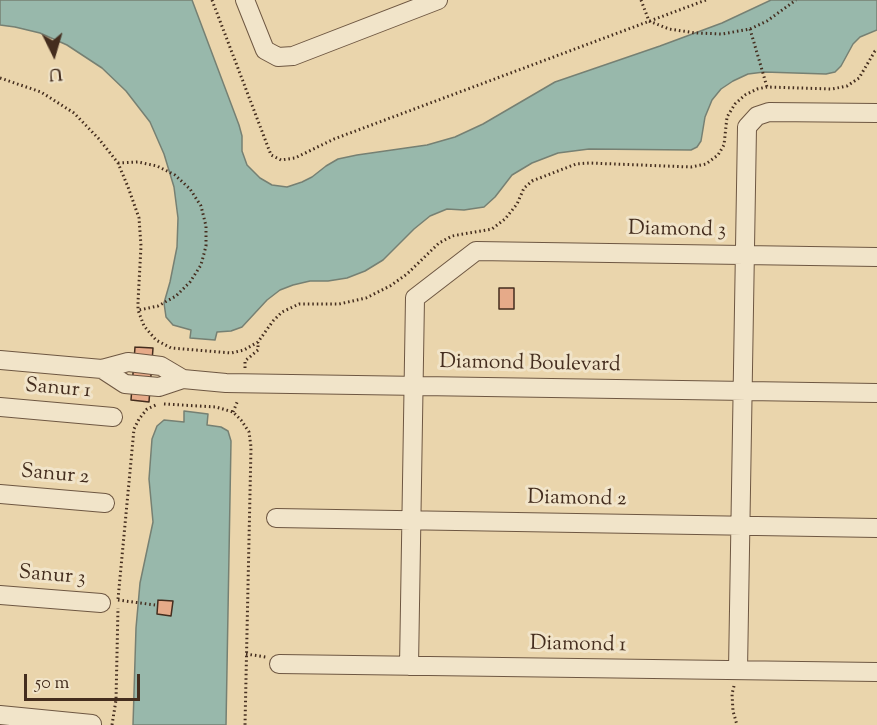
<!DOCTYPE html>
<style>
body{margin:0}
#map{position:relative;width:877px;height:725px;overflow:hidden;background:#ead5ac;font-family:"Sorts Mill Goudy",serif}
canvas{display:block}
.north{position:absolute;left:24px;top:24px;width:60px;height:60px;-webkit-text-stroke:4px #f1e4c9;paint-order:stroke;rotate:175deg;font-size:16px;font-weight:700;line-height:24px;text-align:center;color:#442d1e}
.north::after{content:'';display:block;margin:auto;width:21px;height:27px;background:#442d1e;clip-path:polygon(50% 0,100% 100%,50% 72%,0 100%)}
.scale{position:absolute;left:24px;top:674px;width:116px;height:27px;box-sizing:border-box;border:3px solid #442d1e;border-top:0;padding-left:8px;font-size:18px;line-height:21px;white-space:nowrap;color:#442d1e;-webkit-text-stroke:4px #f1e4c9;paint-order:stroke}
</style>
<div id="map">
<canvas width="877" height="725"></canvas>
<div class="north">U</div>
<div class="scale">50 m</div>
</div>
<script>
const ctx = document.querySelector('canvas').getContext('2d');
ctx.lineJoin = 'round';
function fillPath(path, color) { ctx.fillStyle = color; ctx.fill(path, 'evenodd'); }
const shape = rows => new Path2D(rows.map(r => 'M' + r).join(''));
function trace(path, color, width, dash) { ctx.strokeStyle = color; ctx.lineWidth = width; ctx.lineCap = dash ? 'butt' : 'round'; ctx.setLineDash(dash || []); ctx.stroke(path); }
function drawText(font, color, halo, rows, align = 'center') {
  ctx.font = font + ' "Sorts Mill Goudy",serif'; ctx.lineWidth = 6; ctx.setLineDash([]); ctx.textBaseline = 'middle'; ctx.strokeStyle = halo; ctx.fillStyle = color; for (const [text, x, y, turn = 0] of rows) {
    ctx.save(); ctx.translate(x, y); ctx.rotate((+turn || 0) * Math.PI / 180); ctx.textAlign = isNaN(turn) ? turn : align; if (halo) ctx.strokeText(text, 0, 0); ctx.fillText(text, 0, 0); ctx.restore();
  }
}
const water = shape([
 [0,0,192,0,239,125,242,136,242,151,247,165,260,178,272,185,287,187,302,182,312,177,326,166,338,159,357,155,427,145,455,137,483,124,555,82,660,46,722,23,771,0,877,0,877,30,860,37,853,44,841,66,835,72,826,74,764,72,748,74,733,81,721,89,712,100,705,117,701,141,697,147,691,150,589,149,558,153,532,163,512,175,495,197,484,207,464,210,447,209,430,216,414,229,383,260,365,271,347,278,328,281,310,281,293,285,280,290,267,300,242,327,231,331,217,332,215,340,190,338,191,330,173,325,166,317,164,303,170,282,177,247,178,218,174,187,164,154,150,122,126,91,102,68,67,45,40,33,15,27,0,25,0,0],
 [184,411,208,414,207,425,221,427,228,431,231,441,226,725,133,725,136,628,140,583,153,522,149,479,152,439,157,426,164,420,184,422,184,411]
]);
fillPath(water, '#98b8ab');
trace(water, '#768073', 1.5);
const building = shape([
 [499,288,514,288,514,309,499,309,499,288],
 [135,347,153,348,149,402,131,400,135,347],
 [158,600,173,601,171,616,157,614,158,600]
]);
fillPath(building, '#e6aa89');
trace(building, '#442d1e', 1.5);
const street = shape([
 [245,0,265,50,278,57,293,56,438,0],
 [0,360,102,369,128,362,145,364,161,366,183,379,226,383,877,393],
 [102,369,125,384,159,387,183,379],
 [0,407,113,417],
 [0,494,105,503],
 [276,518,877,528],
 [0,595,101,603],
 [279,664,877,672],
 [409,666,415,298,476,251,877,257],
 [738,670,747,127,757,116,769,112,877,113],
 [0,715,92,724]
]);
trace(street, '#6e5742', 20);
trace(shape([
 [212,0,271,155,281,160,295,158,334,139,706,0],
 [641,0,649,21,669,29,696,33,722,34,750,29,767,21,796,0],
 [750,29,767,87],
 [0,78,41,92,74,113,99,139,118,163,128,187,139,218,141,246,138,302,138,310,144,326,156,340,171,348,231,353,244,350,258,342,273,321,282,312,299,304,339,304,366,298,390,286,407,274,439,243,452,236,492,229,505,219,517,204,524,188,532,181,576,164,589,163,691,167,706,164,718,155,724,145,727,117,735,104,745,95,757,89,767,87,832,89,847,86,859,78,875,51,877,50],
 [118,163,138,162,157,166,175,175,190,189,201,206,206,226,206,246,201,265,190,282,176,296,158,306,139,310],
 [245,368,245,361,258,350,258,342],
 [164,404,216,407,233,412,241,420,249,432,251,447,245,725],
 [233,412,238,400],
 [118,599,134,429,139,419,147,409,158,404],
 [118,600,155,605],
 [246,654,266,657],
 [734,686,732,694,733,711,737,725],
 [112,725,116,700,118,608]
]), '#442d1e', 3, [1.5, 3]);
trace(street, '#f1e4c9', 18);
drawText('21px', '#442d1e', '#f1e4c9', [
 ["Diamond 3",677,231,1],
 ["Diamond Boulevard",530,365,1],
 ["Sanur 1",58,390,5],
 ["Sanur 2",55,476,5],
 ["Diamond 2",577,500,1],
 ["Sanur 3",52,577,5],
 ["Diamond 1",578,646,1]
]);
</script>
